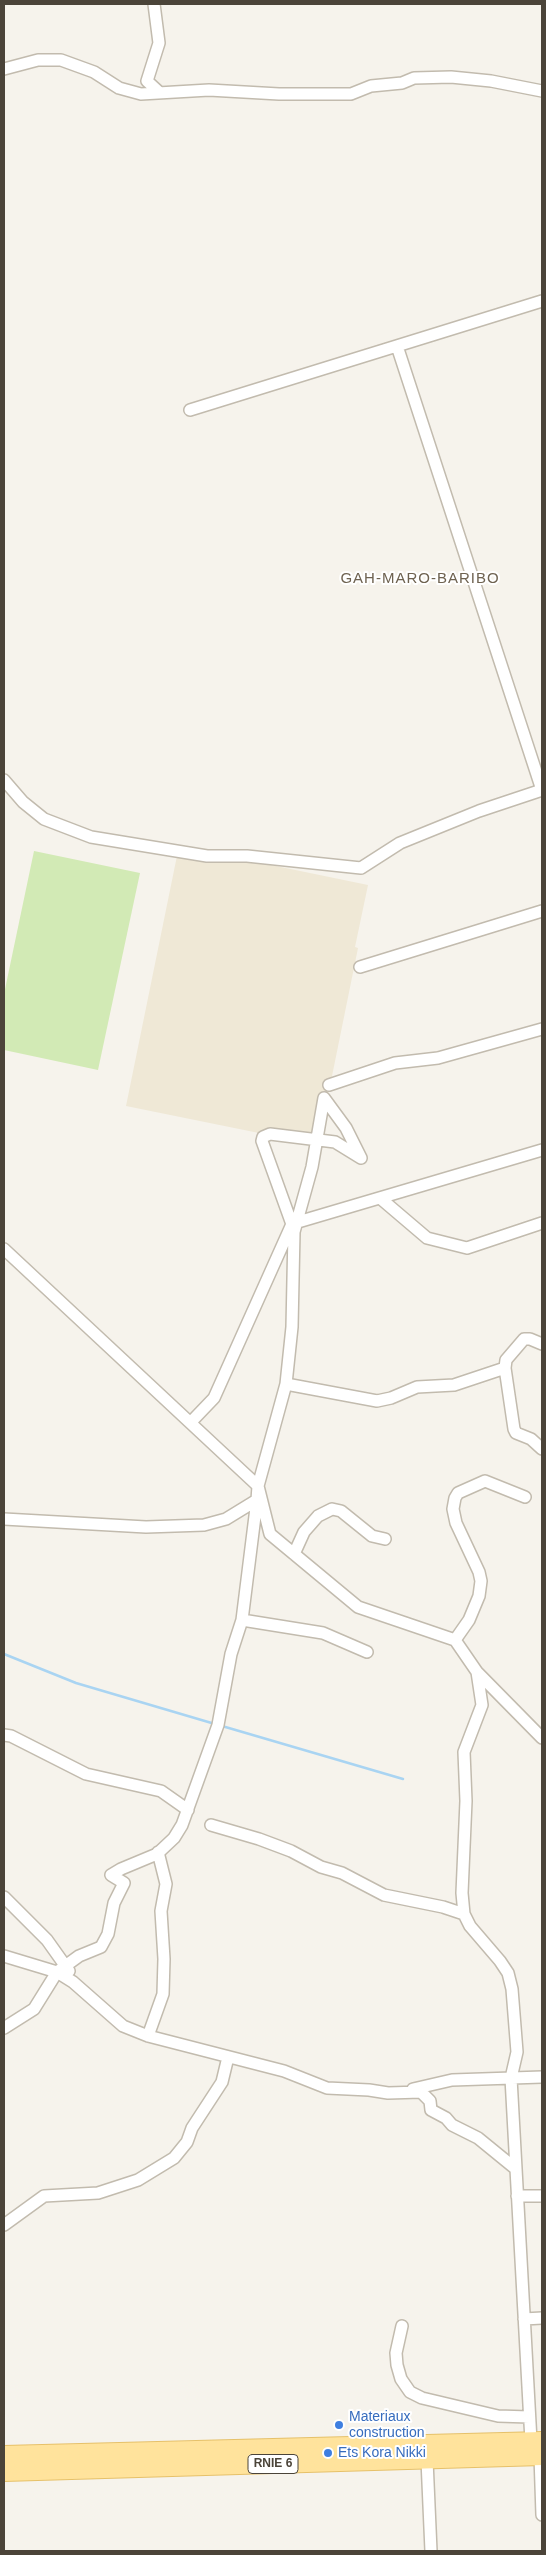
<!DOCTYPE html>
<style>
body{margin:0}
#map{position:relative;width:546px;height:2555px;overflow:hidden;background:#f6f3ec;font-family:Helvetica,sans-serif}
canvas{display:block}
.frame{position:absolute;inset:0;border:5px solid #4b4439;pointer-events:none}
</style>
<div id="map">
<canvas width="546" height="2555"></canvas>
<div class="frame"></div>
</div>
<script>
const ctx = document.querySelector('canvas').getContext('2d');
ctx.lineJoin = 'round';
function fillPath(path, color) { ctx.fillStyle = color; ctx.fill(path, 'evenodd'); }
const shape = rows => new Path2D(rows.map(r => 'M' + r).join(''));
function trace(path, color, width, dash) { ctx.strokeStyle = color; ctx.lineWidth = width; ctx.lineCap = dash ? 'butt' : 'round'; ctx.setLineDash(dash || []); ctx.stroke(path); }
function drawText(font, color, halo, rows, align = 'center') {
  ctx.font = font + ' Helvetica,sans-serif'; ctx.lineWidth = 4; ctx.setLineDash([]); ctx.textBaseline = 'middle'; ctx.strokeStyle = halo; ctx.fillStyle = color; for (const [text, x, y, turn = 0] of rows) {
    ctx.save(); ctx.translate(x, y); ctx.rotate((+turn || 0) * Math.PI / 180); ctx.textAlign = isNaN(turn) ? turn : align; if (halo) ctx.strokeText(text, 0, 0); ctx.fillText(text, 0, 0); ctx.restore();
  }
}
fillPath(shape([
 [179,846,368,885,355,947,358,948,318,1145,126,1106]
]), '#efe8d6');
fillPath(shape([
 [34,851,140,873,98,1070,4,1050,4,994]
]), '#d2eab5');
trace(shape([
 [4,1654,76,1683,215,1724],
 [222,1726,403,1779]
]), '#a9d4f2', 2.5);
const minor = shape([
 [154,4,159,43,147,81,160,93],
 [4,69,38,60,61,60,94,72,119,88,141,94,209,90,279,94,351,94,371,86,402,83,414,78,451,77,491,81,542,91],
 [397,346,542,790],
 [190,410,542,301],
 [4,780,23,802,44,819,91,837,207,856,247,856,361,868,400,843,479,811,542,790],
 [360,967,542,911],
 [329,1085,395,1063,438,1058,542,1029],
 [324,1098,346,1128,361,1158],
 [380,1198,427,1238,467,1248,542,1223],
 [298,1222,542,1150],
 [294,1230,262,1141,263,1137,270,1134,335,1142,361,1158],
 [4,1249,258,1486,270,1534,358,1607,455,1640,477,1672,482,1705,464,1752,466,1801,462,1893,464,1914,470,1926,500,1961,508,1973,512,1989,517,2052,511,2078,531,2441],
 [542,1344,530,1339,524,1339,506,1360,505,1368,514,1429,516,1433,531,1439,542,1449],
 [286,1384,377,1401,391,1398,417,1387,454,1385,505,1368],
 [191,1422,214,1398,292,1224],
 [4,1519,146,1527,204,1525,226,1519,257,1500,258,1486,286,1384,292,1327,294,1232,312,1167,324,1098],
 [294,1554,304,1532,318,1516,332,1509,341,1511,372,1536,385,1539],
 [242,1620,323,1633,367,1652],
 [455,1640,469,1620,479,1596,481,1581,479,1572,456,1523,453,1509,455,1498,458,1493,485,1481,525,1497],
 [477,1672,542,1738],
 [4,1735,11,1736,86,1774,161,1791,188,1810],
 [211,1825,259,1839,291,1851,321,1867,342,1873,384,1895,443,1907,464,1914],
 [4,1897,47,1940,69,1971],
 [4,1956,57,1972,73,1982,123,2026,148,2036,284,2071,327,2088,369,2090,388,2093,421,2092,430,2101,431,2110,446,2118,452,2125,478,2138,516,2169],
 [4,2028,34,2009,57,1972,79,1956,101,1947,108,1934,114,1903,124,1883,111,1875,121,1869,157,1854,174,1838,182,1825,218,1725,231,1654,242,1620,257,1500],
 [148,2036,163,1994,164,1959,161,1911,166,1884,158,1852],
 [413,2089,452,2080,542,2077],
 [517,2196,542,2196],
 [4,2225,44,2196,98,2193,138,2180,174,2158,187,2142,192,2128,222,2082,228,2057],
 [524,2319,542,2318],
 [402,2326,396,2353,397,2365,401,2379,410,2392,422,2398,498,2416,529,2417],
 [540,2456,542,2515],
 [427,2460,431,2551]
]);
const primary = shape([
 [4,2455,542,2441],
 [4,2472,542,2456]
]);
trace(minor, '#c2bbae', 14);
trace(primary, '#e6c16a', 20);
trace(minor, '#fff', 11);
trace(primary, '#ffe39c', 18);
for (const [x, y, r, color] of [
 [339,2425,5,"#3f7fe0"],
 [328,2453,5,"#3f7fe0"]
]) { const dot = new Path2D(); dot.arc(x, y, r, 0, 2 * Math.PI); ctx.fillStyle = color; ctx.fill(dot); trace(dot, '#fff', 2); }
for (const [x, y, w] of [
 [273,2464,50]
]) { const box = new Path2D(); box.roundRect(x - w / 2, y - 9.5, w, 19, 4); ctx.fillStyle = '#fff'; ctx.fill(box); trace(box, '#4b4439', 1); }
drawText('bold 12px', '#4b4439', null, [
 ["RNIE 6",273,2464]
]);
drawText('14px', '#366cbe', '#fff', [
 ["Materiaux",349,2417],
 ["construction",349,2433],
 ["Ets Kora Nikki",338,2453]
], 'left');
ctx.letterSpacing = '1px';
drawText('15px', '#6e6250', '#fff', [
 ["GAH-MARO-BARIBO",420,579]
]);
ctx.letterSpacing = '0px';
</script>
